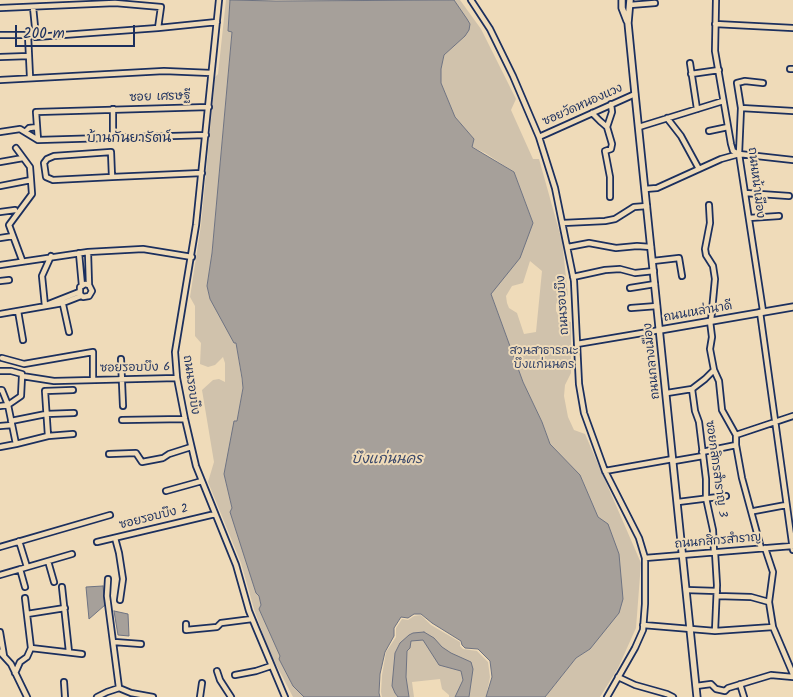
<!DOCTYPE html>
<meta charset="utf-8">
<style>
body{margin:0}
#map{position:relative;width:793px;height:697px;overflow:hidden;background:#efdbb9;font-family:Kalam,sans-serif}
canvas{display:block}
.scale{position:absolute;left:15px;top:25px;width:120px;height:22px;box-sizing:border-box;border:2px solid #1b2f5e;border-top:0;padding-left:6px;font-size:15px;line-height:18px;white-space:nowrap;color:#1b2f5e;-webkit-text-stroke:4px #efdbb9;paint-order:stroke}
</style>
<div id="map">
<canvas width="793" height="697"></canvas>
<div class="scale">200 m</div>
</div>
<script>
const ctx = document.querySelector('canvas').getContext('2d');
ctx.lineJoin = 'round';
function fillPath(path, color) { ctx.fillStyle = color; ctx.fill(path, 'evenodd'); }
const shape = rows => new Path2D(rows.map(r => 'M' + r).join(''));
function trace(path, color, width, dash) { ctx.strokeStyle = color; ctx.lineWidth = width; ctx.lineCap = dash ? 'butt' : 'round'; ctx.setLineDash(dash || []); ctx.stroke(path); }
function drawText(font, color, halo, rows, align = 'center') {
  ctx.font = font + ' Kalam,"Playpen Sans Thai",sans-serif'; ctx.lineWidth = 4; ctx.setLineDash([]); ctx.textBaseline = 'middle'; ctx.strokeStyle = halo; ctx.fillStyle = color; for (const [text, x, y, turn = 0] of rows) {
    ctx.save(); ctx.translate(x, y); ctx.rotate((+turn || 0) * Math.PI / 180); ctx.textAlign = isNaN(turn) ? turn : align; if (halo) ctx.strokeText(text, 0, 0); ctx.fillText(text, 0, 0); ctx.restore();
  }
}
fillPath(shape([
 [226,0,230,0,228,31,232,32,212,253,207,286,210,299,236,343,243,388,237,421,235,421,224,474,232,508,259,596,261,605,259,609,280,656,279,659,293,686,304,697,293,697,269,651,254,609,241,563,208,482,214,462,202,390,213,380,219,379,225,382,225,363,223,357,215,365,208,367,200,364,201,343,195,336,195,306,190,297,201,225,215,77,218,74],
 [454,0,460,0,481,29,516,99,511,110,533,159,539,159,562,241,568,295,559,300,556,304,556,311,561,319,571,322,571,373,565,385,564,396,568,417,574,430,585,434,641,563,636,628,618,668,600,697,545,697,576,658,590,649,603,522,598,518,580,475,550,444,542,422,523,382,491,294,533,223,514,172,485,153,472,147,474,139,455,117,441,83,441,69,444,55,465,36,470,24],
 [530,261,542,271,536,332,524,334,517,313,509,308,507,303,506,296,512,286,523,283],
 [421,615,431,625,460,642,460,646,463,649,477,651,488,662,490,677,486,697,449,697,449,695,442,689,440,679,412,682,414,697,382,697,381,692,382,675,386,652,396,637,396,628,402,619,408,620,414,616]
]), '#d0c2ac');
const water = shape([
 [230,0,276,1,454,0,467,19,470,24,469,30,465,36,444,55,441,69,441,83,455,117,474,139,472,147,514,172,533,223,520,258,491,294,523,382,542,422,550,444,580,475,598,517,608,524,619,554,623,599,619,613,590,649,576,658,545,697,486,697,492,677,490,661,478,649,465,648,462,645,461,641,432,623,421,614,414,614,408,618,401,617,394,628,394,636,385,652,380,674,379,693,380,697,304,697,293,686,279,659,280,656,259,609,261,605,259,596,256,593,230,512,232,508,224,474,234,421,237,421,243,388,242,378,236,343,234,343,210,299,207,286,212,253,232,32,228,31,230,0],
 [103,586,105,605,89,619,86,587,103,586],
 [114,611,128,614,129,636,118,635,114,611],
 [424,632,434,638,442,647,451,653,471,662,473,669,469,697,455,697,463,680,461,671,439,665,423,640,411,641,410,648,407,651,406,677,409,697,398,697,395,693,392,686,395,653,400,643,409,635,413,633,424,632]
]);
fillPath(water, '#a6a09a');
trace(water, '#6e7382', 1);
const minor = shape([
 [219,0,196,225,175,352,177,378,185,419,196,466,236,565,249,611,256,628,285,697],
 [471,0,490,29,513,76,539,137,555,188,574,281,579,384,584,413,605,471,639,538,645,558,645,604,643,630,635,648,607,697],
 [716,0,715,51,731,144,733,151,739,154],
 [630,5,655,3],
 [33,7,36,37,158,28,217,22],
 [0,8,115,3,161,7,158,28],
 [715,24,793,28],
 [0,35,28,35,30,77],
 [0,57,29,56],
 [690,63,697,109],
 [790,69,793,69],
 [691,74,719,70],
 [0,80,164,71,211,73],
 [763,83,745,81,737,83,741,108,739,154,763,311],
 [741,108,793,111],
 [113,109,113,137],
 [592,113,600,121,607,127],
 [667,118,681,136,699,169],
 [639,127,723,101],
 [709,131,728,127],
 [0,132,20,129,38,140,206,135],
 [25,132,29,128,37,127],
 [539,137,635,94],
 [38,140,36,112,209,107],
 [16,148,30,167,31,180],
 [0,162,23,158],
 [112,177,111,152,54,156,47,159,44,163,46,177,53,180,112,177,202,173],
 [0,186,31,180,32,194,9,225,22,260],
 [645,189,657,188,721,159,739,154,793,160],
 [745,193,789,196],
 [610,197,610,177,605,151,611,149,612,144,607,127,612,112,611,104],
 [709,205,710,223,705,249,706,255,713,266,715,279,711,321],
 [0,212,15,210],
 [749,218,779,216],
 [563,223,605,221,615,219,634,207,647,206],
 [0,238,13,236],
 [568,247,589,243,616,248,637,246,651,247],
 [88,252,89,285,92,291,89,296,83,297,80,294,80,287,85,284,89,285],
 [79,253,82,286],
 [653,261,679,258,682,276],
 [0,265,88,252,143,249,192,257],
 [573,277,605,270,620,269,635,273,654,271],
 [0,281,9,280],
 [630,288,655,284],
 [62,300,69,332],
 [46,305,79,292],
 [45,306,42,276,51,256],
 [631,308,657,306],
 [18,311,23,340],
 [760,312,793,550],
 [0,314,63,303,81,296],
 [710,321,712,337,710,349,714,370,719,381,722,410,736,435,736,445,742,478,761,548],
 [577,344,660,330],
 [2,358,24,364,93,352,93,380],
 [121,359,123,406],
 [0,371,11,371,22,374,22,376,54,381,177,378],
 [692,389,695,411,699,422,706,479,706,498,713,530,714,552],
 [0,390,2,390,8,405,0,406],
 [667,393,692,389,705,379,714,370],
 [122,420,185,419],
 [11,421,46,414,74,413],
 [0,426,12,425],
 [736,435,793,416],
 [48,436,45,391,73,390],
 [16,444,48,436,73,434],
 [0,447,16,444,8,405,21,396,22,376],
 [702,452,736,445],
 [109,454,136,453,142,462,163,458,169,454,191,447],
 [674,461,703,456],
 [605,471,673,459],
 [166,491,202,481],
 [678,502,726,496],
 [754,511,786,505],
 [115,538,119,553,123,579,120,600],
 [19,541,27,567],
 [97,542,215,514],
 [0,547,110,515],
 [765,548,773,572,769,602,773,627,793,674],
 [645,558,792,546],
 [48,561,54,582],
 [20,569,25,587],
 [0,575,72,554],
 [108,579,107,596,119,688],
 [62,587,69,652],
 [686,590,717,591],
 [717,596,751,597,769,602],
 [27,614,65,608],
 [186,624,186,630,217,627,221,623,252,619],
 [643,625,715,631,773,627],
 [715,631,717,585,715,552],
 [0,632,4,656],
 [114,642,141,644],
 [31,648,82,654],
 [0,652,11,664,27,697],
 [217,671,220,680,231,697],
 [15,673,20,662,27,657,31,648,25,598],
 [235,675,256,671,271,666],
 [618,677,635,685,667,694,673,697],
 [64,682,65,697],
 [740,684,744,697],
 [696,686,711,684,716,689,725,691,728,688,771,675,793,677],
 [97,697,107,692,119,688,131,693,153,697],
 [200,697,202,683]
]);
const major = shape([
 [622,0,622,8,627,21],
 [630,0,628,23,635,94,697,697],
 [660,330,793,307]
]);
trace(minor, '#1b2f5e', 8);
trace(major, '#1b2f5e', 9);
trace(minor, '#efdbb9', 4.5);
trace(major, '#efdbb9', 5.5);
drawText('12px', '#1b2f5e', '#efdbb9', [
 ["ซอย เศรษฐี",160,98,-2],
 ["ซอยวัดหนองแวง",583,106,-24],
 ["ถนนหน้าเมือง",755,183,83],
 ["ถนนรอบบึง",564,305,-94],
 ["ถนนเหล่านาดี",698,313,-10],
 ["ถนนกลางเมือง",653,361,-96],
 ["ซอยรอบบึง 6",135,369,-1],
 ["ถนนรอบบึง",190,385,82],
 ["ซอยกสิกรสำราญ 3",715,469,82],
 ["ซอยรอบบึง 2",154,518,-14],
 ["ถนนกสิกรสำราญ",718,542,-5]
]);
drawText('12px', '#36456a', '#efdbb9', [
 ["สวนสาธารณะ",544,352],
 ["บึงแก่นนคร",544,366]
]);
drawText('14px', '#1b2f5e', '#efdbb9', [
 ["บ้านกันยารัตน์",129,140]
]);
drawText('italic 14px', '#37466a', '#efdbb9', [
 ["บึงแก่นนคร",387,461]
]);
</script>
